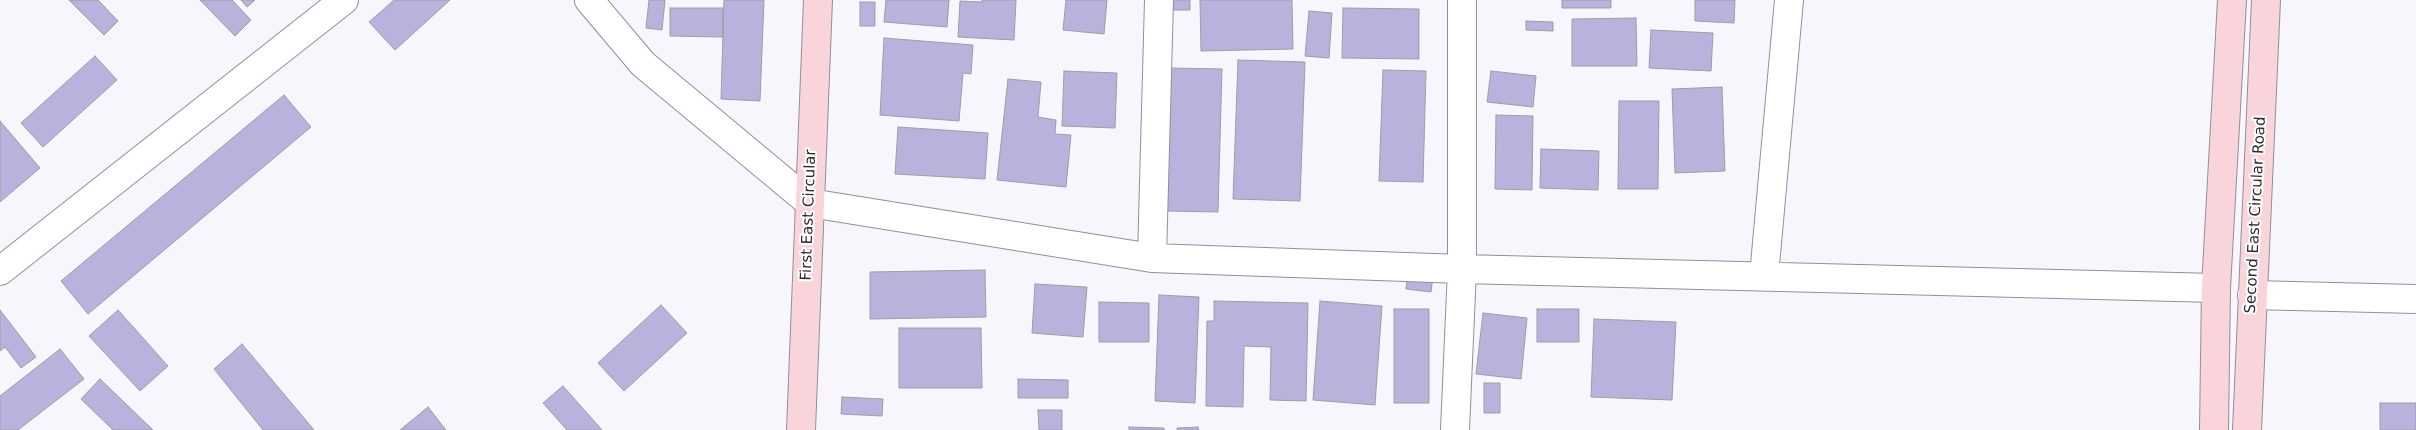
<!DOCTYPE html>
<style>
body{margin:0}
canvas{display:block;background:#f7f6fd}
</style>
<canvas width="2416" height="430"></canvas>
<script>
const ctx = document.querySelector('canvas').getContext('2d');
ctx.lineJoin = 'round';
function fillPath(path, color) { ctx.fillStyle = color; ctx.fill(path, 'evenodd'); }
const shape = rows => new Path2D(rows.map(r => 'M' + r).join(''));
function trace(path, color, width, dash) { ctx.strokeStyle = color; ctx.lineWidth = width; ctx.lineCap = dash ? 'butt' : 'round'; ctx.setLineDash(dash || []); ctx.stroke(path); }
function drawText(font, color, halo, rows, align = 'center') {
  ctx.font = font + ' "DejaVu Sans",sans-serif'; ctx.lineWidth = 4; ctx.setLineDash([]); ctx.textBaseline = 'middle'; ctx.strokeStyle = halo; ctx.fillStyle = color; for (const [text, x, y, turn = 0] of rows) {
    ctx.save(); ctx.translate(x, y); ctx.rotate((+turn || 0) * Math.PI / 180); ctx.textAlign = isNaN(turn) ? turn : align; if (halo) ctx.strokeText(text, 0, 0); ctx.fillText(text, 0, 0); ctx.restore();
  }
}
const building = shape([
 [69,0,98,0,118,21,104,35,69,0],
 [200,0,232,0,251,20,235,36,200,0],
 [241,0,255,0,247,7,241,0],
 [394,0,450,0,395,50,369,22,394,0],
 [649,0,665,0,662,30,646,28,649,0],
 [724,0,764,0,760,101,721,99,724,0],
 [886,0,949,0,947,27,884,22,886,0],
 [982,0,1016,0,1014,40,958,37,960,1,982,2,982,0],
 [1066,0,1107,0,1104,34,1063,30,1066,0],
 [1167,0,1190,0,1190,10,1167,10,1167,0],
 [1200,0,1292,0,1293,49,1201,51,1200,0],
 [1562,0,1611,0,1611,8,1562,8,1562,0],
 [1695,0,1735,0,1734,23,1695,21,1695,0],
 [860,2,875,2,875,26,860,26,860,2],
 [670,8,723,8,723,37,670,36,670,8],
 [1343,8,1419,9,1419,59,1342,58,1343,8],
 [1309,11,1332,13,1329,58,1305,56,1309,11],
 [1636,18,1637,66,1572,66,1572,19,1636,18],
 [1526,21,1553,22,1553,31,1526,30,1526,21],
 [1651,30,1713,33,1711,71,1649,68,1651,30],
 [884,38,973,45,971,74,963,73,959,121,880,115,884,38],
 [95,56,117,80,43,147,21,123,95,56],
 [1238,60,1305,62,1300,201,1233,199,1238,60],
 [1171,68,1222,69,1218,212,1167,211,1171,68],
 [1383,70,1426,71,1423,182,1379,181,1383,70],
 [1064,71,1117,73,1115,128,1062,126,1064,71],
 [1491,71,1536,76,1533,107,1487,102,1491,71],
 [1008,79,1041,82,1038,117,1056,120,1055,134,1071,135,1066,187,997,180,1008,79],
 [1722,87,1725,171,1675,173,1672,89,1722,87],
 [284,95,311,127,88,314,61,281,284,95],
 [1619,101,1659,101,1658,189,1618,189,1619,101],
 [1496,115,1533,116,1532,190,1495,189,1496,115],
 [0,121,40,168,0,202,0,121],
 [898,127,988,133,985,179,895,174,898,127],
 [1541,149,1599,151,1598,190,1540,188,1541,149],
 [985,270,986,317,870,319,870,272,985,270],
 [1408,273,1433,276,1431,292,1406,289,1408,273],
 [1035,284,1087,287,1083,337,1032,333,1035,284],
 [1159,295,1199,297,1195,403,1155,401,1159,295],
 [1214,301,1308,303,1306,401,1270,400,1271,347,1244,346,1243,407,1206,406,1207,321,1214,321,1214,301],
 [1320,301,1382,306,1375,405,1313,400,1320,301],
 [1099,302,1149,303,1149,342,1099,342,1099,302],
 [661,305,687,333,624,391,598,363,661,305],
 [1394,309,1429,309,1429,403,1394,403,1394,309],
 [1537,309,1579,309,1579,342,1537,342,1537,309],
 [0,310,36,357,21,368,5,347,0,351,0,310],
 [118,310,168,366,140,391,89,336,118,310],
 [1483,313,1527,318,1521,379,1476,374,1483,313],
 [1594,319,1676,322,1672,400,1591,397,1594,319],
 [899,328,981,328,982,388,899,388,899,328],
 [242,344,314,430,263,430,214,369,242,344],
 [60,349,84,379,18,430,0,430,0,396,60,349],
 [100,379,153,430,113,430,81,399,100,379],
 [1018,379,1068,380,1068,398,1018,398,1018,379],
 [1484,383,1500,383,1500,413,1484,413,1484,383],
 [563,386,602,430,567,430,543,403,563,386],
 [842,397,883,399,882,416,841,414,842,397],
 [2380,403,2416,403,2416,430,2380,430,2380,403],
 [428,407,446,430,400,430,428,407],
 [1038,410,1062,410,1062,430,1039,430,1038,410],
 [1129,427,1164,428,1164,430,1129,430,1129,427],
 [1198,427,1199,430,1177,430,1177,428,1198,427]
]);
fillPath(building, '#b9b2dd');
trace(building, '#9e9da4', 1);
const street = shape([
 [589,0,643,64,810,203,1152,258,1462,269,2216,288],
 [1152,258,1159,0],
 [0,271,344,0],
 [1764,276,1789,0],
 [2252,295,2416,299],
 [1455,430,1462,269,1462,0]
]);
const secondary = shape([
 [801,430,818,0],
 [2214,430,2216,288,2232,0],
 [2247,430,2266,0]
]);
trace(street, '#919096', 30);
trace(secondary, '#919096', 30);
trace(street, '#fff', 28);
trace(secondary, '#f9d5db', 28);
drawText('15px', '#2b2b2d', '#fff', [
 ["First East Circular",809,215,-88],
 ["Second East Circular Road",2256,215,-87]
]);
</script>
